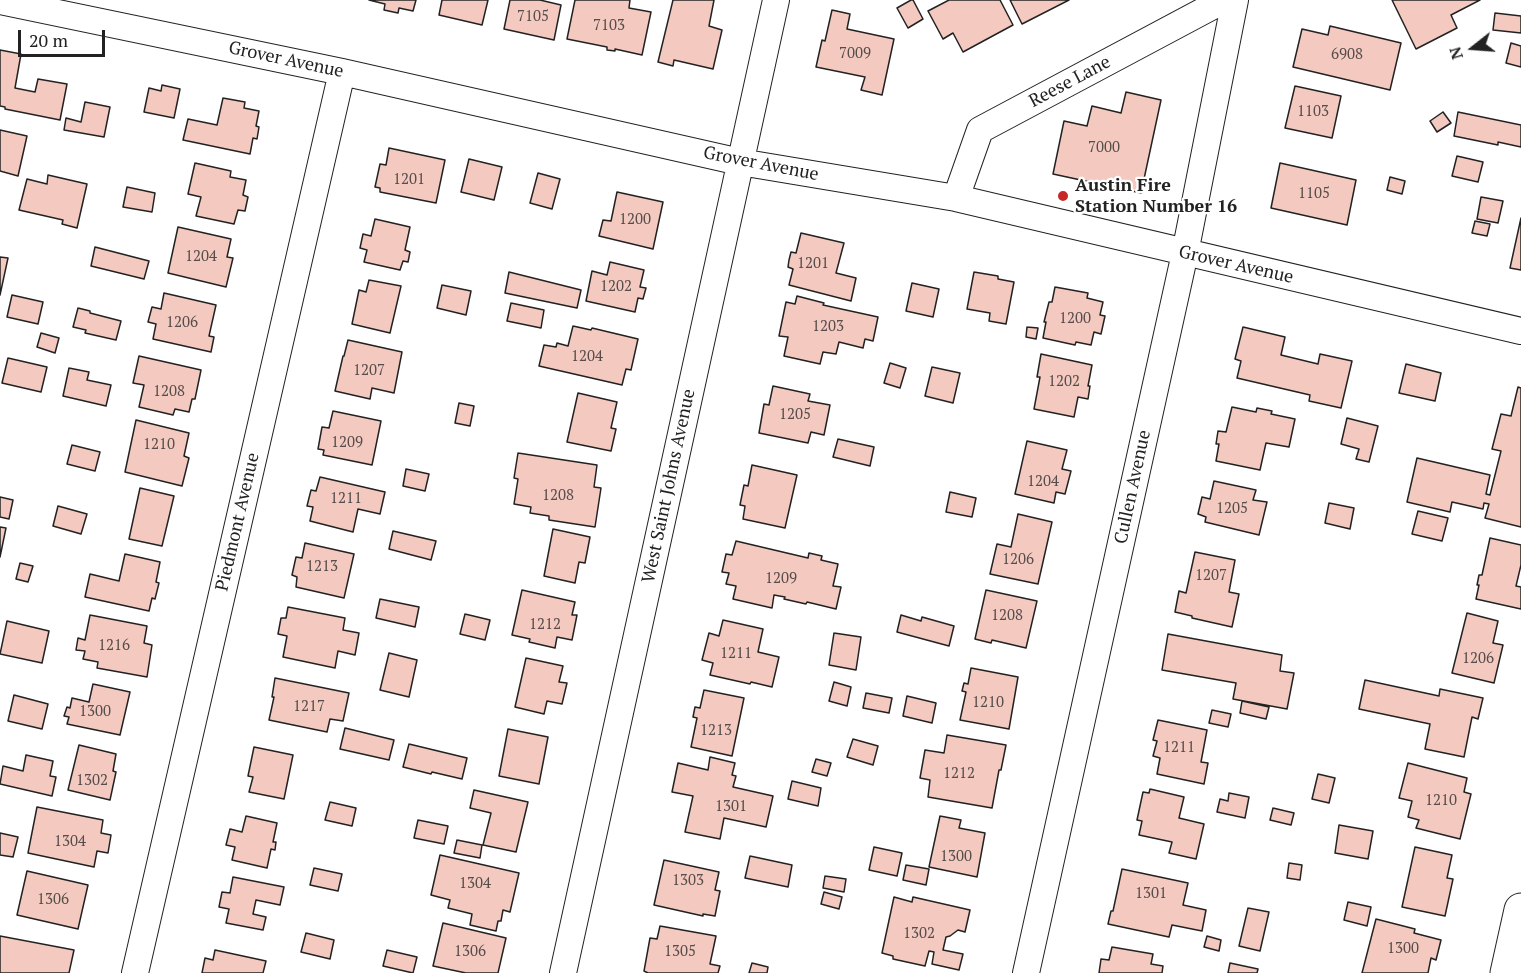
<!DOCTYPE html>
<style>
body{margin:0}
#map{position:relative;width:1521px;height:973px;overflow:hidden;background:#fff;font-family:"PT Serif",serif}
canvas{display:block}
.north{position:absolute;left:1443px;top:18px;width:60px;height:60px;-webkit-text-stroke:4px #fff;paint-order:stroke;rotate:253deg;font-size:16px;font-weight:700;line-height:24px;text-align:center;color:#222}
.north::after{content:'';display:block;margin:auto;width:21px;height:27px;background:#222;clip-path:polygon(50% 0,100% 100%,50% 72%,0 100%)}
.scale{position:absolute;left:18px;top:30px;width:87px;height:27px;box-sizing:border-box;border:3px solid #222;border-top:0;padding-left:8px;font-size:18px;line-height:21px;white-space:nowrap;color:#222;-webkit-text-stroke:4px #fff;paint-order:stroke}
</style>
<div id="map">
<canvas width="1521" height="973"></canvas>
<div class="north">N</div>
<div class="scale">20 m</div>
</div>
<script>
const ctx = document.querySelector('canvas').getContext('2d');
ctx.lineJoin = 'round';
function fillPath(path, color) { ctx.fillStyle = color; ctx.fill(path, 'evenodd'); }
const shape = rows => new Path2D(rows.map(r => 'M' + r).join(''));
function trace(path, color, width, dash) { ctx.strokeStyle = color; ctx.lineWidth = width; ctx.lineCap = dash ? 'butt' : 'round'; ctx.setLineDash(dash || []); ctx.stroke(path); }
function drawText(font, color, halo, rows, align = 'center') {
  ctx.font = font + ' "PT Serif",serif'; ctx.lineWidth = 4.5; ctx.setLineDash([]); ctx.textBaseline = 'middle'; ctx.strokeStyle = halo; ctx.fillStyle = color; for (const [text, x, y, turn = 0] of rows) {
    ctx.save(); ctx.translate(x, y); ctx.rotate((+turn || 0) * Math.PI / 180); ctx.textAlign = isNaN(turn) ? turn : align; if (halo) ctx.strokeText(text, 0, 0); ctx.fillText(text, 0, 0); ctx.restore();
  }
}
const building = shape([
 [369,0,416,0,413,11,399,8,398,13,384,10,385,4,369,0],
 [442,0,488,0,482,25,439,15,442,0],
 [510,0,540,0,561,5,554,40,504,29,510,0],
 [575,0,630,0,629,8,651,12,642,55,615,49,615,51,607,50,607,47,567,39,575,0],
 [673,0,714,0,709,26,722,30,713,69,674,60,673,66,658,62,673,0],
 [911,0,913,0,923,19,908,28,897,8,911,0],
 [949,0,1000,0,1013,25,963,52,953,33,943,39,928,11,949,0],
 [1010,0,1069,0,1022,24,1010,0],
 [1392,0,1480,0,1451,15,1457,28,1416,49,1392,0],
 [832,10,850,14,847,29,894,39,882,95,861,90,865,77,816,67,822,40,825,41,832,10],
 [1495,13,1521,16,1521,33,1493,30,1495,13],
 [1330,26,1401,43,1390,90,1293,67,1302,29,1328,35,1330,26],
 [1511,43,1521,46,1521,67,1506,63,1511,43],
 [0,50,21,54,15,88,35,92,38,79,67,84,60,120,5,109,5,107,0,106,0,50],
 [162,85,180,89,174,118,144,112,149,88,161,91,162,85],
 [1295,86,1341,96,1332,138,1285,128,1295,86],
 [1126,92,1161,100,1141,193,1053,174,1064,121,1087,126,1092,106,1121,113,1126,92],
 [223,98,245,102,244,108,259,111,256,126,259,127,257,139,253,138,250,154,183,140,188,119,217,125,223,98],
 [85,102,110,107,104,137,64,130,66,118,81,122,85,102],
 [1443,112,1451,123,1437,132,1430,121,1443,112],
 [1458,112,1521,125,1521,147,1498,142,1498,145,1454,136,1458,112],
 [0,130,27,136,18,176,0,171,0,130],
 [389,148,445,160,436,203,380,192,380,188,375,187,380,164,386,165,389,148],
 [1457,156,1483,162,1478,182,1452,176,1457,156],
 [469,159,502,167,494,200,461,192,469,159],
 [195,163,231,171,230,177,246,180,243,195,248,197,245,211,238,210,234,224,196,216,201,197,188,194,195,163],
 [1280,163,1356,180,1347,225,1271,208,1280,163],
 [538,173,560,179,552,209,530,203,538,173],
 [48,175,87,184,77,228,62,224,63,220,19,210,27,179,47,184,48,175],
 [1390,177,1405,181,1402,194,1387,190,1390,177],
 [127,187,155,193,152,212,123,207,127,187],
 [617,192,663,202,653,249,599,236,603,220,611,221,617,192],
 [1481,197,1503,201,1498,223,1477,219,1481,197],
 [1521,218,1521,270,1510,268,1521,218],
 [375,219,410,227,405,250,410,252,408,262,403,261,400,270,364,262,367,250,360,248,363,234,371,236,375,219],
 [1475,221,1490,224,1487,236,1472,233,1475,221],
 [178,227,231,239,227,257,233,258,226,287,168,273,178,227],
 [801,233,844,243,836,273,856,278,851,301,789,285,793,269,788,267,789,260,791,252,796,253,801,233],
 [95,247,149,261,144,279,91,266,95,247],
 [0,257,8,258,0,295,0,257],
 [610,262,644,270,640,287,646,288,643,299,638,298,635,312,586,301,592,271,607,275,610,262],
 [509,272,581,290,577,308,505,293,509,272],
 [974,272,998,276,998,279,1014,282,1006,324,989,321,990,313,967,309,974,272],
 [369,280,401,286,390,333,352,324,359,290,366,292,369,280],
 [912,283,939,289,933,317,906,311,912,283],
 [442,285,471,291,466,315,437,308,442,285],
 [1055,287,1088,293,1087,298,1103,302,1100,315,1105,316,1101,334,1094,332,1091,345,1076,342,1075,345,1043,338,1046,322,1044,322,1049,302,1052,302,1055,287],
 [164,293,216,305,209,336,214,337,211,352,153,339,156,324,148,322,152,307,161,309,164,293],
 [12,295,43,302,38,324,7,317,12,295],
 [797,296,824,303,823,305,878,317,873,341,865,339,863,348,839,342,836,354,823,352,820,364,784,356,788,337,779,336,786,302,795,304,797,296],
 [511,303,544,310,541,328,507,321,511,303],
 [78,308,90,311,90,313,121,321,116,340,85,333,86,330,73,327,78,308],
 [573,326,591,330,592,328,638,339,631,370,626,369,622,385,539,366,544,345,556,347,557,343,568,346,573,326],
 [1027,327,1038,328,1036,339,1026,337,1027,327],
 [1243,327,1285,337,1281,355,1318,364,1320,354,1352,361,1341,408,1309,401,1310,395,1237,378,1241,361,1235,359,1243,327],
 [41,333,59,338,55,353,37,347,41,333],
 [348,340,402,352,394,393,372,388,370,399,335,391,343,356,344,356,348,340],
 [1041,354,1092,365,1088,386,1090,386,1088,399,1078,397,1074,417,1034,409,1040,377,1037,377,1041,354],
 [139,356,201,370,195,399,192,399,189,412,175,409,173,415,139,407,144,385,133,383,139,356],
 [8,358,47,367,41,392,2,383,8,358],
 [890,363,906,368,900,388,884,383,890,363],
 [1406,364,1441,373,1435,401,1399,393,1406,364],
 [932,367,960,373,953,403,925,396,932,367],
 [69,368,89,372,87,380,111,385,106,406,63,396,69,368],
 [773,386,810,394,808,401,830,405,824,435,811,432,808,443,759,433,764,404,769,405,773,386],
 [1518,387,1521,388,1521,527,1485,518,1489,504,1484,503,1483,509,1452,502,1450,512,1407,502,1417,458,1490,475,1486,494,1490,495,1501,451,1492,449,1501,414,1511,416,1518,387],
 [578,393,617,402,611,428,616,429,611,451,567,442,578,393],
 [459,403,474,406,470,426,455,423,459,403],
 [1232,407,1256,412,1257,408,1272,411,1271,414,1295,419,1289,447,1266,443,1260,470,1216,461,1219,444,1216,444,1218,431,1226,432,1232,407],
 [333,411,381,421,372,465,323,455,324,450,318,449,322,427,329,428,333,411],
 [1347,418,1378,426,1369,462,1356,459,1359,449,1341,444,1347,418],
 [136,420,189,433,184,456,189,458,182,486,125,472,136,420],
 [838,439,874,447,870,466,833,457,838,439],
 [1027,441,1067,450,1062,469,1071,471,1065,494,1056,492,1054,503,1015,494,1027,441],
 [72,445,100,452,95,471,67,464,72,445],
 [518,453,597,465,594,487,601,488,595,527,549,520,549,516,530,513,531,507,514,504,518,479,514,478,518,453],
 [752,465,797,475,785,528,743,519,745,506,740,505,744,485,748,486,752,465],
 [406,469,429,474,425,491,403,486,406,469],
 [320,477,385,492,380,514,358,509,353,532,310,521,313,507,307,506,311,490,316,491,320,477],
 [1214,481,1256,490,1253,500,1267,502,1259,535,1205,522,1206,517,1198,514,1202,497,1210,499,1214,481],
 [140,488,174,496,162,546,129,539,140,488],
 [950,492,976,498,972,517,946,512,950,492],
 [0,497,13,500,9,519,0,517,0,497],
 [1329,503,1354,508,1350,529,1325,523,1329,503],
 [58,506,87,514,81,534,53,526,58,506],
 [1418,511,1448,518,1442,541,1412,534,1418,511],
 [1018,514,1052,522,1038,584,990,574,997,544,1011,547,1018,514],
 [0,527,6,528,0,557,0,527],
 [553,529,590,537,585,563,579,562,575,583,544,576,553,529],
 [393,531,436,541,431,560,389,549,393,531],
 [1490,538,1521,545,1521,565,1516,586,1521,587,1521,609,1476,599,1479,585,1477,585,1479,575,1482,575,1490,538],
 [736,541,808,558,809,553,822,556,821,560,838,564,833,586,841,587,836,609,807,602,806,604,784,599,785,597,774,595,772,608,733,599,736,586,726,584,729,573,722,572,726,554,732,555,736,541],
 [305,543,354,554,344,598,296,587,297,577,292,575,296,557,302,558,305,543],
 [1195,552,1235,560,1229,592,1239,594,1232,627,1192,618,1192,616,1175,612,1179,591,1186,593,1195,552],
 [125,554,160,562,156,582,159,583,155,599,152,598,149,611,85,597,90,574,119,581,125,554],
 [20,563,33,566,28,582,16,579,20,563],
 [522,590,575,602,572,615,577,615,572,640,557,637,555,648,529,642,530,639,512,635,522,590],
 [986,590,1037,601,1026,648,992,640,991,643,975,639,986,590],
 [380,599,419,607,415,627,376,618,380,599],
 [288,607,345,618,343,630,359,633,355,655,338,651,335,668,283,657,287,636,278,634,281,618,286,618,288,607],
 [1467,613,1498,621,1493,643,1503,645,1494,683,1452,673,1467,613],
 [465,614,490,620,485,640,460,634,465,614],
 [90,615,147,626,144,643,152,645,147,677,97,668,98,662,83,659,85,651,76,650,78,638,85,640,90,615],
 [901,615,921,621,922,617,954,626,949,646,897,632,901,615],
 [723,620,763,629,758,652,779,657,772,687,751,682,750,684,710,675,713,663,702,660,709,633,719,636,723,620],
 [7,621,49,631,42,663,0,654,7,621],
 [834,633,861,637,856,670,829,665,834,633],
 [1168,634,1282,655,1280,671,1294,673,1287,709,1233,699,1236,683,1162,670,1168,634],
 [389,653,417,660,409,697,380,690,389,653],
 [526,658,563,666,559,682,567,683,562,704,547,701,544,714,515,707,526,658],
 [971,668,1018,677,1009,729,960,720,966,692,962,691,964,683,968,684,971,668],
 [275,678,349,693,343,721,330,719,327,732,269,720,274,697,272,697,275,678],
 [1365,680,1439,696,1440,689,1483,698,1478,719,1472,717,1464,757,1425,749,1430,724,1359,709,1365,680],
 [834,682,851,687,847,706,829,701,834,682],
 [93,684,130,692,120,735,67,724,69,717,64,716,67,707,70,708,72,698,89,702,93,684],
 [704,690,744,698,732,756,691,747,697,718,693,717,695,707,700,708,704,690],
 [866,693,892,698,889,713,863,708,866,693],
 [14,695,48,704,42,729,8,721,14,695],
 [907,696,936,703,932,723,903,716,907,696],
 [1242,701,1269,707,1266,719,1240,713,1242,701],
 [1212,710,1231,714,1228,727,1209,723,1212,710],
 [1158,720,1207,730,1201,762,1208,763,1204,784,1157,774,1160,758,1153,756,1157,741,1153,740,1158,720],
 [345,728,394,740,389,760,340,749,345,728],
 [508,729,548,737,539,784,499,776,508,729],
 [947,735,1006,745,1001,770,999,770,992,808,928,797,930,780,920,778,925,750,944,753,947,735],
 [853,739,878,746,873,765,847,757,853,739],
 [409,744,467,758,462,779,432,772,431,774,403,767,409,744],
 [79,745,116,754,113,771,116,772,110,800,68,790,79,745],
 [254,747,293,755,284,799,249,792,253,777,248,776,254,747],
 [26,755,53,761,50,776,56,777,52,796,0,784,3,766,23,771,26,755],
 [710,757,735,763,732,775,736,776,733,787,773,796,766,827,724,818,720,839,685,832,693,796,672,792,678,763,708,770,710,757],
 [816,759,831,763,827,776,812,772,816,759],
 [1408,763,1467,778,1464,792,1471,794,1460,839,1416,828,1419,820,1408,817,1412,801,1399,798,1408,763],
 [1318,774,1335,778,1329,803,1312,799,1318,774],
 [792,781,821,788,818,806,788,799,792,781],
 [1150,789,1184,797,1179,818,1204,824,1196,859,1169,853,1172,842,1139,835,1142,821,1137,820,1143,792,1149,793,1150,789],
 [474,790,528,802,516,852,483,845,491,813,470,808,474,790],
 [1229,793,1249,797,1245,818,1217,812,1220,799,1228,801,1229,793],
 [330,802,356,808,352,826,325,820,330,802],
 [37,807,103,820,101,833,111,835,108,853,97,851,94,867,28,853,37,807],
 [1273,808,1294,813,1291,825,1270,820,1273,808],
 [246,816,277,823,273,842,276,842,275,850,271,849,267,868,232,860,235,847,226,845,230,829,242,832,246,816],
 [940,816,961,820,959,828,985,833,977,877,929,867,940,816],
 [418,820,448,826,444,844,414,838,418,820],
 [1339,825,1373,831,1368,859,1335,853,1339,825],
 [0,833,18,837,13,857,0,855,0,833],
 [457,840,482,845,480,858,454,853,457,840],
 [874,847,902,853,897,876,869,870,874,847],
 [1415,847,1452,855,1447,878,1453,879,1445,916,1402,907,1415,847],
 [440,855,519,873,510,912,503,910,501,921,498,921,496,931,470,925,472,914,448,908,450,900,431,895,440,855],
 [750,856,792,865,788,887,745,878,750,856],
 [664,860,719,872,715,890,720,891,715,916,703,914,703,916,654,905,664,860],
 [1289,863,1302,865,1300,880,1287,878,1289,863],
 [906,865,929,869,926,885,903,880,906,865],
 [314,868,342,874,338,891,310,885,314,868],
 [1122,869,1188,883,1183,905,1206,910,1202,931,1172,925,1169,937,1108,924,1111,911,1113,911,1122,869],
 [27,871,88,885,78,929,17,915,27,871],
 [825,876,846,879,844,892,823,888,825,876],
 [233,877,284,887,280,905,256,900,253,914,266,917,263,930,226,923,229,909,219,907,222,892,230,893,233,877],
 [824,892,842,897,839,909,821,904,824,892],
 [894,897,912,902,913,897,970,910,965,932,958,930,950,936,946,937,943,950,963,954,959,970,932,964,934,952,929,951,925,966,893,959,893,956,882,953,894,897],
 [1348,902,1371,907,1367,926,1344,920,1348,902],
 [1248,908,1269,912,1260,951,1239,946,1248,908],
 [1376,919,1415,929,1414,933,1441,940,1436,960,1431,958,1428,973,1362,973,1376,919],
 [443,923,506,938,498,973,466,973,433,966,443,923],
 [660,926,716,936,710,964,720,966,718,973,648,973,644,971,650,938,657,939,660,926],
 [306,933,334,940,330,959,301,952,306,933],
 [0,936,74,950,69,973,0,973,0,936],
 [1207,936,1221,940,1219,951,1204,947,1207,936],
 [1112,947,1153,954,1151,964,1163,966,1162,973,1099,973,1101,959,1109,960,1112,947],
 [215,950,266,961,263,973,202,973,205,958,213,960,215,950],
 [387,950,417,957,413,973,383,966,387,950],
 [752,963,768,967,767,973,749,973,752,963],
 [1230,963,1258,969,1257,973,1228,973,1230,963]
]);
fillPath(building, '#f3c9c0');
trace(building, '#222', 1.5);
const street = shape([
 [0,1,342,72,740,162,956,198,1521,331],
 [956,198,980,130,1224,0],
 [135,973,342,72],
 [563,973,776,0],
 [1026,973,1185,253,1235,0]
]);
const secondary = shape([
 [1507,973,1521,910]
]);
trace(street, '#222', 28);
trace(secondary, '#222', 35);
trace(street, '#fff', 26);
trace(secondary, '#fff', 33);
for (const [x, y, r, color] of [
 [1063,196,6,"#c62828"]
]) { const dot = new Path2D(); dot.arc(x, y, r, 0, 2 * Math.PI); ctx.fillStyle = color; ctx.fill(dot); trace(dot, '#fff', 2); }
drawText('15px', '#564c4a', null, [
 ["7105",533,17],
 ["7103",609,26],
 ["7009",855,54],
 ["6908",1347,55],
 ["1103",1313,112],
 ["7000",1104,148],
 ["1201",409,180],
 ["1105",1314,194],
 ["1200",635,220],
 ["1204",201,257],
 ["1201",813,264],
 ["1202",616,287],
 ["1200",1075,319],
 ["1206",182,323],
 ["1203",828,327],
 ["1204",587,357],
 ["1207",369,371],
 ["1202",1064,382],
 ["1208",169,392],
 ["1205",795,415],
 ["1209",347,443],
 ["1210",159,445],
 ["1204",1043,482],
 ["1208",558,496],
 ["1211",346,499],
 ["1205",1232,509],
 ["1206",1018,560],
 ["1213",322,567],
 ["1207",1211,576],
 ["1209",781,579],
 ["1208",1007,616],
 ["1212",545,625],
 ["1216",114,646],
 ["1211",736,654],
 ["1206",1478,659],
 ["1210",988,703],
 ["1217",309,707],
 ["1300",95,712],
 ["1213",716,731],
 ["1211",1179,748],
 ["1212",959,774],
 ["1302",92,781],
 ["1210",1441,801],
 ["1301",731,807],
 ["1304",70,842],
 ["1300",956,857],
 ["1303",688,881],
 ["1304",475,884],
 ["1301",1151,894],
 ["1306",53,900],
 ["1302",919,934],
 ["1300",1403,949],
 ["1306",470,952],
 ["1305",680,952]
]);
drawText('18px', '#222', '#fff', [
 ["Grover Avenue",286,60,12],
 ["Reese Lane",1070,82,-28],
 ["Grover Avenue",761,164,11],
 ["Grover Avenue",1236,265,13],
 ["West Saint Johns Avenue",669,486,-78],
 ["Cullen Avenue",1133,487,-78],
 ["Piedmont Avenue",238,522,-77]
]);
drawText('bold 18px', '#222', '#fff', [
 ["Austin Fire",1075,186],
 ["Station Number 16",1075,207]
], 'left');
</script>
